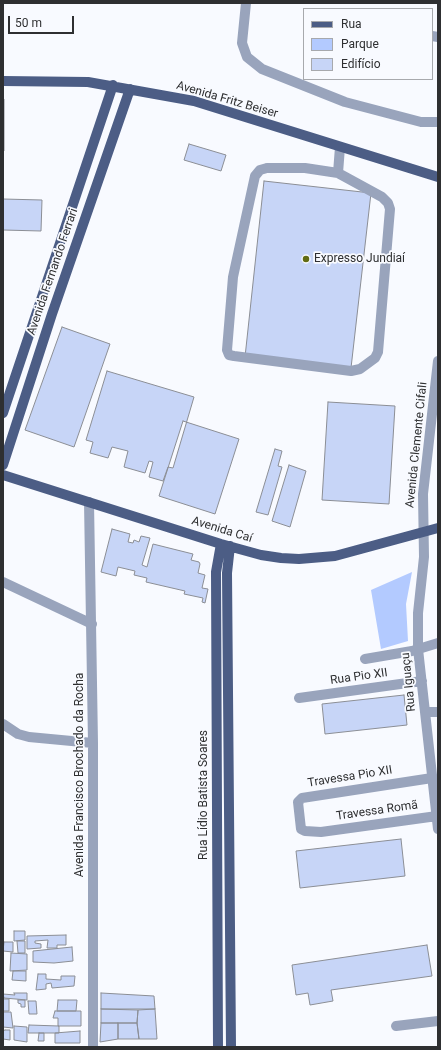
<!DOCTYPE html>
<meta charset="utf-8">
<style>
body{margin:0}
#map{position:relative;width:441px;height:1050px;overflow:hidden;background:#f8faff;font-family:Roboto,sans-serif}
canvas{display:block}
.frame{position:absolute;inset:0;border:4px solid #2e2f31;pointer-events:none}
.legend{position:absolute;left:303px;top:8px;width:130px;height:72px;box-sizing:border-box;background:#f8faff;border:1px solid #a7a9ad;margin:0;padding:5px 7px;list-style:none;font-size:12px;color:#2e2f31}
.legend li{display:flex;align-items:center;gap:8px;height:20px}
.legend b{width:20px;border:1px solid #a7a9ad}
.scale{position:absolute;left:8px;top:16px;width:66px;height:18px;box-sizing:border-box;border:2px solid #2e2f31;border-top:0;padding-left:5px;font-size:12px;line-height:14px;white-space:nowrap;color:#2e2f31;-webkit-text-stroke:3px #f8faff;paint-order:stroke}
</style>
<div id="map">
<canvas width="441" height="1050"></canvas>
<div class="frame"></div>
<ul class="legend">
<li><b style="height:5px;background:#4c5d85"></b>Rua</li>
<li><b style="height:11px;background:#b3caff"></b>Parque</li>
<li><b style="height:11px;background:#c7d5f7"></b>Edifício</li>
</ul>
<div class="scale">50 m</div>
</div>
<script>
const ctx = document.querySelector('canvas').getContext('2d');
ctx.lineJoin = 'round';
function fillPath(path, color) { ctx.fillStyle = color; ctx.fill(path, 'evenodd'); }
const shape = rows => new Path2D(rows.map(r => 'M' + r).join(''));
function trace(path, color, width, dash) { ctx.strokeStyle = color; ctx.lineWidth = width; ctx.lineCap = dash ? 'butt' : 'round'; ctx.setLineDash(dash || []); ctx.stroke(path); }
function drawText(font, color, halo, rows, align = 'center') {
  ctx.font = font + ' Roboto,sans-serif'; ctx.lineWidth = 3.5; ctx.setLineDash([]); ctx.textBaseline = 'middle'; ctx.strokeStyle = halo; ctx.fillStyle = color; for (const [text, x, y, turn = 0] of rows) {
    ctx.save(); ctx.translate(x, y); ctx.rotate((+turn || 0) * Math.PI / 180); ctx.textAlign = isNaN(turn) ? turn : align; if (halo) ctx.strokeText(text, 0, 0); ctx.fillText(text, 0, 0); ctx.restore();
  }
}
fillPath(shape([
 [412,572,406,604,408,641,381,649,371,590]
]), '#b3caff');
const building = shape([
 [3,99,4,99,4,151,3,151,3,99],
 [189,144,226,155,221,171,184,160,189,144],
 [264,181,371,193,351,368,245,357,264,181],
 [3,199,42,200,41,231,3,230,3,199],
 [62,327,110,344,74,447,25,430,62,327],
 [107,371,194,397,173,468,168,467,163,481,149,477,153,462,149,461,145,473,124,467,128,451,112,447,108,458,90,453,93,442,86,440,107,371],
 [328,402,395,406,389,504,322,500,328,402],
 [183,421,239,439,215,514,159,496,183,421],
 [275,449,282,451,278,466,282,467,268,515,256,512,275,449],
 [289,465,306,471,290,527,272,521,289,465],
 [112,529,130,534,128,542,133,543,134,540,139,542,141,536,150,538,142,565,147,567,153,544,193,554,191,560,199,562,200,564,198,573,205,575,202,588,208,589,205,603,202,602,203,598,184,594,185,591,146,582,147,578,134,575,135,571,118,567,116,576,101,572,112,529],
 [404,695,407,725,325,734,322,704,404,695],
 [401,839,405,876,300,888,296,851,401,839],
 [14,931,25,931,25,940,14,941,14,931],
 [66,935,66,945,57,945,57,948,47,948,48,940,35,941,35,943,41,944,41,948,27,949,27,936,66,935],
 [17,941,25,941,25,953,18,953,17,941],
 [4,942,13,942,13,952,3,951,4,942],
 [427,945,432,976,331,990,333,1001,310,1005,308,993,296,995,292,965,427,945],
 [72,947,73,961,54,963,33,962,33,951,72,947],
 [11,953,27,954,27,970,10,971,11,953],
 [13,971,26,971,26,981,12,980,13,971],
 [38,974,46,974,46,979,61,980,61,976,75,976,74,986,52,988,51,983,46,984,46,989,36,990,38,974],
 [14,993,27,993,27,1000,4,998,3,994,15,995,14,993],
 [101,993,154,996,155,1009,101,1009,101,993],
 [3,999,9,999,9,1011,3,1011,3,999],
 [18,1000,25,1000,25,1007,21,1007,21,1004,18,1003,18,1000],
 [58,1000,77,1000,76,1011,57,1011,58,1000],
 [28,1001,36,1001,37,1014,29,1014,28,1001],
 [101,1009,138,1010,137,1023,101,1023,101,1009],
 [155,1009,157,1039,139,1039,137,1023,138,1010,155,1009],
 [55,1011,81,1011,81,1026,58,1026,58,1018,53,1018,55,1011],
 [3,1012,11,1012,13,1028,3,1027,3,1012],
 [101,1023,118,1023,118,1039,100,1042,101,1023],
 [118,1023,137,1023,139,1039,118,1039,118,1023],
 [29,1025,59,1026,59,1033,28,1033,29,1025],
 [14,1026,27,1027,27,1042,14,1040,14,1026],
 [5,1030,10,1030,10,1040,3,1039,3,1031,5,1030],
 [80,1031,80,1043,55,1043,55,1033,80,1031],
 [39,1033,44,1033,44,1041,38,1041,39,1033]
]);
fillPath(building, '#c7d5f7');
trace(building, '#8b8e95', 1);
trace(shape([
 [246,3,242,43,247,57,262,69,345,102,421,122,438,122],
 [432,36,438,37],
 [267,168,305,168,338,173,382,197,388,203,390,209,378,352,375,358,360,369,351,371,234,356,229,355,227,350,233,277,255,176,260,170,267,168],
 [338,173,340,147],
 [438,361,423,494,424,557,418,613,418,649,438,829],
 [89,502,93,743,93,1047],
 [3,582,92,624],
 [365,659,412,651,438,643],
 [299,698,422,681],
 [425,712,438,712],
 [3,724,18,734,29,737,93,743],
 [432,778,302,798,298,802,301,829,305,831,321,832,437,816],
 [396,1026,438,1021]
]), '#99a4bc', 10);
trace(shape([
 [3,81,88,82,194,101,438,177],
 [3,413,113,85],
 [3,465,52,314,130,89],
 [3,475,221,544,261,555,281,558,299,559,335,556,438,528],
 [230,546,227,573,231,1047],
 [218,1047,216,572,221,544]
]), '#4c5d85', 10);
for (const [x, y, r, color] of [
 [306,259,4,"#626c13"]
]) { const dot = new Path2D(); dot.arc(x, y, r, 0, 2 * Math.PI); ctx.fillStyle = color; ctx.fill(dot); trace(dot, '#f8faff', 1.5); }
drawText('12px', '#2e2f31', '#f8faff', [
 ["Avenida Fritz Beiser",227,100,16],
 ["Avenida Fernando Ferrari",53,272,-71],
 ["Avenida Clemente Cifali",417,445,-84],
 ["Avenida Caí",222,530,17],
 ["Rua Pio XII",359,677,-8],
 ["Rua Iguaçu",409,682,-96],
 ["Avenida Francisco Brochado da Rocha",80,775,-90],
 ["Travessa Pio XII",350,777,-9],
 ["Rua Lídio Batista Soares",204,795,-90],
 ["Travessa Romã",377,811,-8]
]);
drawText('12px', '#2e2f31', '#f8faff', [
 ["Expresso Jundiaí",314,259]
], 'left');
</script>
